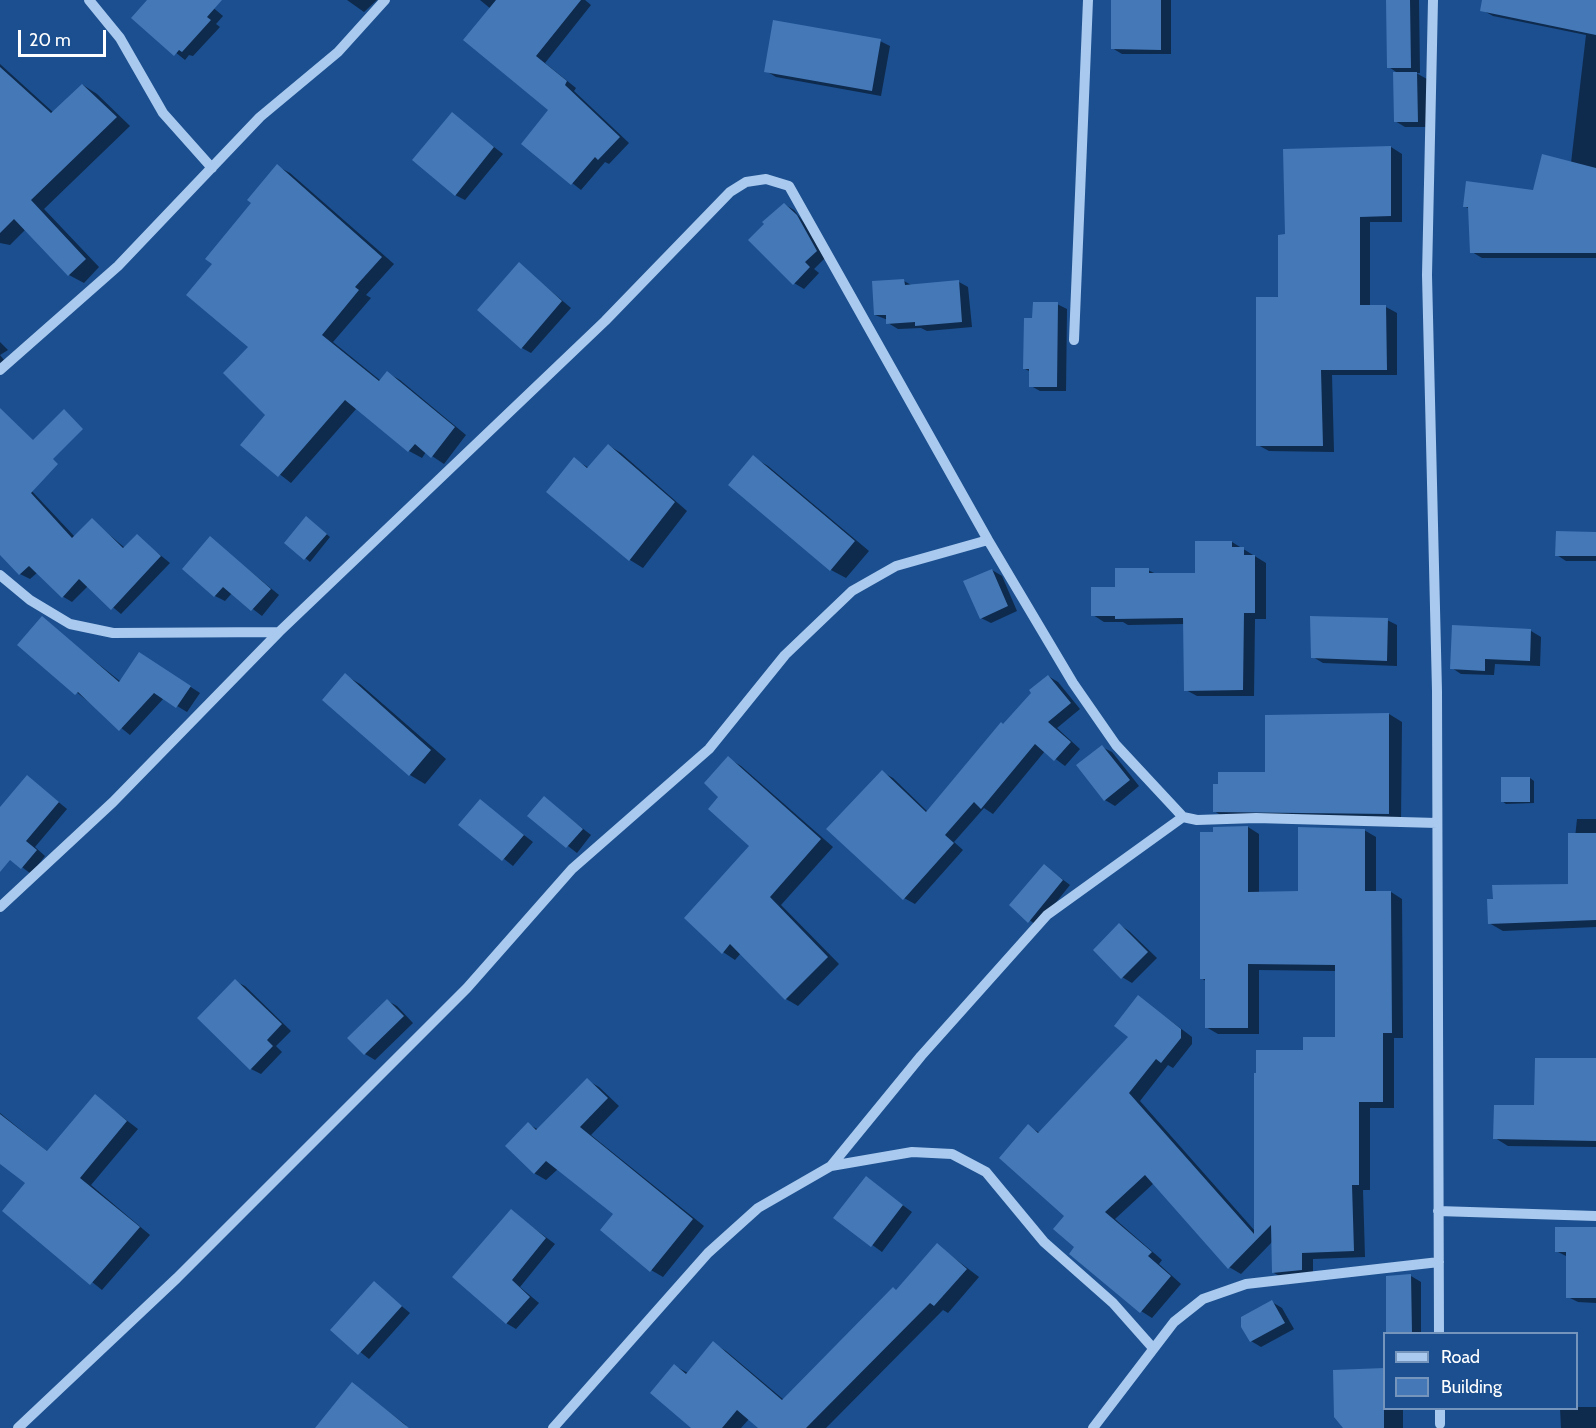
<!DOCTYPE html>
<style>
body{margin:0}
#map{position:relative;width:1596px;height:1428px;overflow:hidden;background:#1b4f8f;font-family:Cabin,sans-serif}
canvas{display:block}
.legend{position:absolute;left:1383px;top:1332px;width:195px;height:78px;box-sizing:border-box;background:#1b4f8f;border:2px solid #7695bc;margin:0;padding:8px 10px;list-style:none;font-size:18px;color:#fff}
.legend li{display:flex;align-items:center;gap:12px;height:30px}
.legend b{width:30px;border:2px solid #7695bc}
.scale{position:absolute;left:18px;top:30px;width:88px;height:27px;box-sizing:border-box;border:3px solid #fff;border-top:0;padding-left:8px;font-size:18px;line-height:21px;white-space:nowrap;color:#fff;-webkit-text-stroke:4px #1b4f8f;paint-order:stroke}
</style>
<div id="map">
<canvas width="1596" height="1428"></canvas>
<ul class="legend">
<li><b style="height:8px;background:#a9c9ee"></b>Road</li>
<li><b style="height:16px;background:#4478b7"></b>Building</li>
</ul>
<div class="scale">20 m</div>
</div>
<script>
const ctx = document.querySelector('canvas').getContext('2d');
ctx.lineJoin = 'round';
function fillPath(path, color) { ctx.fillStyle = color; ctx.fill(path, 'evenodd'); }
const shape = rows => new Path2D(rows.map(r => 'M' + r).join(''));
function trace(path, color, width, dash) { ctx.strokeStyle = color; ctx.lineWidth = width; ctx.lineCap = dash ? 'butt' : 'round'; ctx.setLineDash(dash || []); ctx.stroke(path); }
fillPath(shape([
 [149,0,204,0,223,16,216,24,220,27,193,56,189,55,185,60,133,18],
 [347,0,377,0,364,12],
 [480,0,585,0,591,5,545,63,576,88,574,91,629,143,609,164,605,162,581,190,523,144,550,110,491,9],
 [1112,0,1171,0,1171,54,1122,54,1112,48],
 [1388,0,1419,0,1420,73,1416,73,1427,79,1427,127,1405,127,1395,121,1399,74,1389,67],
 [1485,0,1596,0,1596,258,1482,258,1472,252,1470,209,1464,206,1534,192,1571,163,1586,35,1493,16,1484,11],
 [880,41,890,46,881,96,776,77,766,71],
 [0,64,54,113,83,85,97,94,130,126,44,209,99,267,84,283,69,275,26,229,10,245,0,243],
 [452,114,503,154,465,200,455,195],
 [1391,147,1402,154,1402,222,1370,222,1370,307,1386,307,1397,313,1397,375,1332,375,1334,452,1269,451,1258,445,1286,236],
 [277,166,290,173,394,264,366,295,371,298,333,342,381,381,388,373,400,380,466,435,444,464,426,452,422,458,409,451,357,408,291,483,242,445,267,415,250,347,214,264],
 [784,204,794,210,813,234,826,257,814,269,819,273,804,289,794,283],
 [519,264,571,308,531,353,522,348],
 [904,281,913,286,959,282,968,287,972,327,927,331,921,328,898,329,888,323,888,320,875,315],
 [1057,304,1067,309,1066,391,1040,391,1031,386,1031,372,1025,369,1033,319],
 [0,342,8,350,0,355,4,360,0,363],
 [608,445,621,453,687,511,643,568,630,560,548,492,574,459,589,468],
 [753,457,768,466,869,551,846,578,831,570],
 [28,487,75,537,92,520,125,548,137,536,170,563,121,614,88,586,72,602,62,596,38,572,30,579,20,574,0,552,0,499],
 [311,521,330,537,310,562,286,542],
 [1596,533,1596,561,1566,561,1557,555],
 [210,538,279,595,262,616,232,593,225,601,215,596],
 [1232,542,1266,563,1266,619,1255,619,1254,696,1197,696,1186,690,1184,624,1128,625,1123,622,1104,622,1093,615,1117,588,1148,570,1156,574,1197,574],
 [992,570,1002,576,1017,611,991,623,981,618],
 [1387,620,1397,625,1397,666,1323,663,1313,657],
 [1453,627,1531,631,1541,637,1540,666,1495,664,1494,675,1461,674,1452,668],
 [61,634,121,682,149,660,200,693,187,712,164,698,130,735,34,658],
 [345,675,360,684,446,759,425,784,410,775],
 [1048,676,1058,682,1080,709,1057,728,1080,749,1065,766,1045,751,993,814,984,808,954,842,963,850,915,904,904,898,882,772,893,778,928,812],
 [1389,714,1402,722,1401,821,1227,819,1214,811,1267,774],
 [1102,747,1112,752,1139,786,1115,806,1105,800],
 [728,758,741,766,833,847,781,905,839,964,798,1006,786,999,741,953,735,960,723,952,751,846,721,797],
 [28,777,67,809,35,847,45,856,31,874,5,854,0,861,0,810],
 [1530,778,1534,781,1534,803,1506,804,1502,801],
 [544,798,591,835,577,853,529,816],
 [480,801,533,842,513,866,460,824],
 [1577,819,1596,819,1596,927,1503,931,1489,923,1570,885],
 [1248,827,1259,834,1259,893,1300,892,1364,830,1376,837,1376,892,1391,892,1402,899,1403,1038,1394,1038,1394,1108,1370,1108,1370,1190,1363,1190,1365,1257,1313,1259,1313,1276,1285,1279,1274,1273,1273,1241,1241,1274,1229,1267,1154,1183,1115,1219,1162,1260,1159,1264,1181,1284,1152,1318,1141,1311,1076,1247,1066,1216,1028,1126,1040,1133,1130,1037,1139,997,1192,1037,1192,1044,1173,1068,1168,1065,1140,1101,1255,1231,1305,1051,1336,1039,1336,971,1259,970,1259,1034,1218,1034,1206,1027,1206,981,1201,978,1214,833],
 [1045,866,1070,885,1037,926,1011,905],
 [1120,925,1129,931,1157,958,1132,983,1122,977],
 [235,981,245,986,291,1031,276,1046,282,1052,261,1074,251,1069,199,1018],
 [388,1001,397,1006,413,1023,375,1060,365,1054],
 [1596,1060,1596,1147,1508,1146,1495,1138],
 [587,1080,599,1087,619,1106,591,1135,704,1226,663,1277,651,1270,615,1214,558,1169,546,1180,534,1173,528,1124,539,1130],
 [95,1096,138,1129,91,1185,150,1235,102,1290,4,1211,27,1183,0,1162,0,1113,48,1152],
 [866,1178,912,1212,882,1252,835,1218],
 [511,1211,555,1244,520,1287,539,1303,516,1329,506,1323],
 [1596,1229,1596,1303,1578,1302,1568,1297,1568,1257,1556,1251],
 [937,1245,979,1277,948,1313,943,1310,826,1428,760,1428,749,1419,741,1428,693,1428,675,1366,688,1373,713,1343,726,1351,784,1400,897,1291],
 [1411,1276,1421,1282,1421,1333,1398,1333],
 [374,1283,410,1313,369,1359,333,1330],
 [1272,1302,1282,1308,1294,1329,1261,1347,1251,1341],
 [1542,1332,1545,1334,1519,1334],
 [1384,1369,1384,1408,1403,1408,1403,1428,1344,1428,1335,1372],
 [352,1384,406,1425,404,1428,320,1428],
 [1576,1407,1596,1407,1596,1428,1561,1428,1560,1408]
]), '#0007');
fillPath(shape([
 [147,0,222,0,207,17,211,20,182,52,179,50,174,56,131,18],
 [496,0,581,0,536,56,567,81,565,85,620,137,598,160,595,157,571,185,521,144,548,110,463,40],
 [1111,0,1161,0,1161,50,1111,49],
 [1386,0,1410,0,1411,68,1387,68],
 [1482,0,1596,0,1596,35,1480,11],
 [773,20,881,39,872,91,764,72],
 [0,67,51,113,82,84,117,117,31,200,86,259,68,276,14,219,0,233],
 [1393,72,1417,72,1418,122,1394,122],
 [452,112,494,147,455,196,412,160],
 [1391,146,1391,216,1360,217,1360,305,1386,305,1387,370,1321,370,1323,446,1256,446,1256,297,1278,297,1278,235,1285,234,1283,149],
 [1542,154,1596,168,1596,253,1470,253,1468,207,1463,207,1466,181,1533,190],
 [277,164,382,257,355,287,359,290,322,335,379,381,387,371,455,427,431,458,415,444,408,452,345,400,278,477,240,445,265,415,223,373,248,347,186,295,212,264,205,259,251,203,247,200],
 [784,203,797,215,817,251,805,262,810,267,793,285,748,240,764,224,762,222],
 [519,262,562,301,521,349,477,310],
 [904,279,905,285,959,280,962,322,915,326,915,322,886,324,886,315,874,315,872,281],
 [1033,302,1058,302,1057,387,1029,387,1029,369,1023,369,1024,318,1032,318],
 [0,408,33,440,64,409,83,429,53,459,58,464,31,493,72,538,92,518,123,548,137,534,161,556,111,610,79,579,62,598,29,566,19,575,0,555],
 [608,444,675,502,629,561,546,492,574,457,587,468],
 [753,455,855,541,830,571,728,485],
 [306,516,327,534,304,560,284,543],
 [1556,531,1596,532,1596,556,1555,556],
 [210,536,271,589,251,611,223,587,214,597,182,569],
 [1195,541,1232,541,1232,547,1244,547,1244,555,1255,555,1255,613,1244,613,1243,690,1184,691,1183,618,1115,619,1115,616,1091,616,1091,587,1115,587,1115,568,1149,568,1149,573,1195,573],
 [992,569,1008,606,980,619,963,581],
 [42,616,119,682,139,652,191,686,176,708,154,693,119,731,78,692,75,695,17,645],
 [1310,616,1388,618,1387,661,1311,658],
 [1452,625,1531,629,1530,661,1485,659,1485,671,1450,669],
 [345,673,431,750,409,776,322,700],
 [1048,675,1071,703,1048,722,1071,742,1054,761,1035,744,981,809,974,802,945,835,954,843,903,900,826,829,882,770,926,812,1001,722,1003,724,1031,693,1029,690],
 [1389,713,1389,814,1213,812,1213,784,1218,784,1218,772,1265,772,1265,715],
 [1102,745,1130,780,1104,801,1076,765],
 [728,756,821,839,770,897,828,957,785,1000,730,944,722,954,684,918,749,846,708,809,718,797,704,783],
 [27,775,59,802,26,841,37,850,21,869,10,860,0,872,0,807],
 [1501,777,1530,777,1530,802,1501,802],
 [544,796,583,829,566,848,527,816],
 [480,799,524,835,502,861,458,825],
 [1248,826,1248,892,1298,891,1298,827,1365,829,1365,891,1391,891,1392,1033,1383,1033,1383,1102,1359,1102,1359,1185,1352,1185,1354,1251,1302,1253,1302,1270,1272,1273,1271,1225,1228,1269,1145,1175,1105,1212,1152,1252,1148,1256,1171,1276,1140,1313,1069,1254,1074,1247,1053,1229,1064,1216,999,1158,1028,1124,1038,1133,1128,1037,1114,1026,1138,995,1181,1029,1181,1038,1161,1063,1156,1059,1129,1093,1254,1234,1254,1073,1256,1073,1256,1050,1303,1050,1303,1037,1335,1037,1335,965,1248,964,1248,1028,1205,1028,1205,979,1200,979,1200,832,1213,832,1213,827],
 [1568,833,1596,833,1596,920,1488,924,1487,899,1493,899,1492,885,1568,884],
 [1044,864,1063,880,1028,923,1009,905],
 [1119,923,1148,952,1121,979,1093,950],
 [235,979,282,1024,267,1040,273,1046,250,1070,197,1018],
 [387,999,404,1016,364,1055,347,1038],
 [1535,1058,1596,1058,1596,1141,1493,1139,1494,1105,1534,1105],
 [587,1078,608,1098,580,1127,693,1219,650,1272,600,1230,613,1214,546,1161,534,1174,505,1146,528,1122,536,1130],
 [95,1094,127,1121,80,1178,140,1227,90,1285,2,1211,25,1183,0,1164,0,1114,47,1151],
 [866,1176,903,1205,871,1247,833,1218],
 [511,1209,546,1238,512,1280,530,1297,506,1324,452,1277],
 [1555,1227,1596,1227,1596,1298,1566,1298,1566,1252,1555,1252],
 [937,1243,967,1269,934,1306,930,1303,806,1428,758,1428,737,1410,722,1428,691,1428,650,1393,674,1364,686,1374,713,1341,782,1400,893,1287,896,1290],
 [1411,1274,1412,1334,1386,1334,1386,1276],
 [374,1281,402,1306,358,1355,330,1330],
 [1272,1300,1285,1323,1250,1342,1241,1327,1241,1317],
 [1384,1368,1384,1428,1343,1428,1334,1417,1333,1370],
 [352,1382,409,1428,315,1428]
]), '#4478b7');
trace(shape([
 [89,0,120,38,163,113,212,168],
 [1433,0,1427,275,1437,691,1439,1334],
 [1074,340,1088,0],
 [0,370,118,266,260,117,338,52,385,0],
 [0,575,30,600,70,624,113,633,279,632],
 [0,907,113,802,279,632,605,321,730,192,746,182,766,179,789,186,988,540,1073,683,1116,745,1183,817,1197,820,1256,818,1437,823],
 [831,1166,912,1152,952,1154,986,1172,1044,1242,1113,1303,1152,1347],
 [1438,1211,1596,1216],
 [1440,1408,1440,1424],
 [18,1428,177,1278,467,988,572,869,709,749,785,655,852,591,896,566,988,540],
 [553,1428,708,1253,758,1208,831,1166,921,1056,1047,915,1183,817],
 [1093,1428,1174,1322,1203,1299,1246,1284,1439,1262]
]), '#a9c9ee', 10);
</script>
